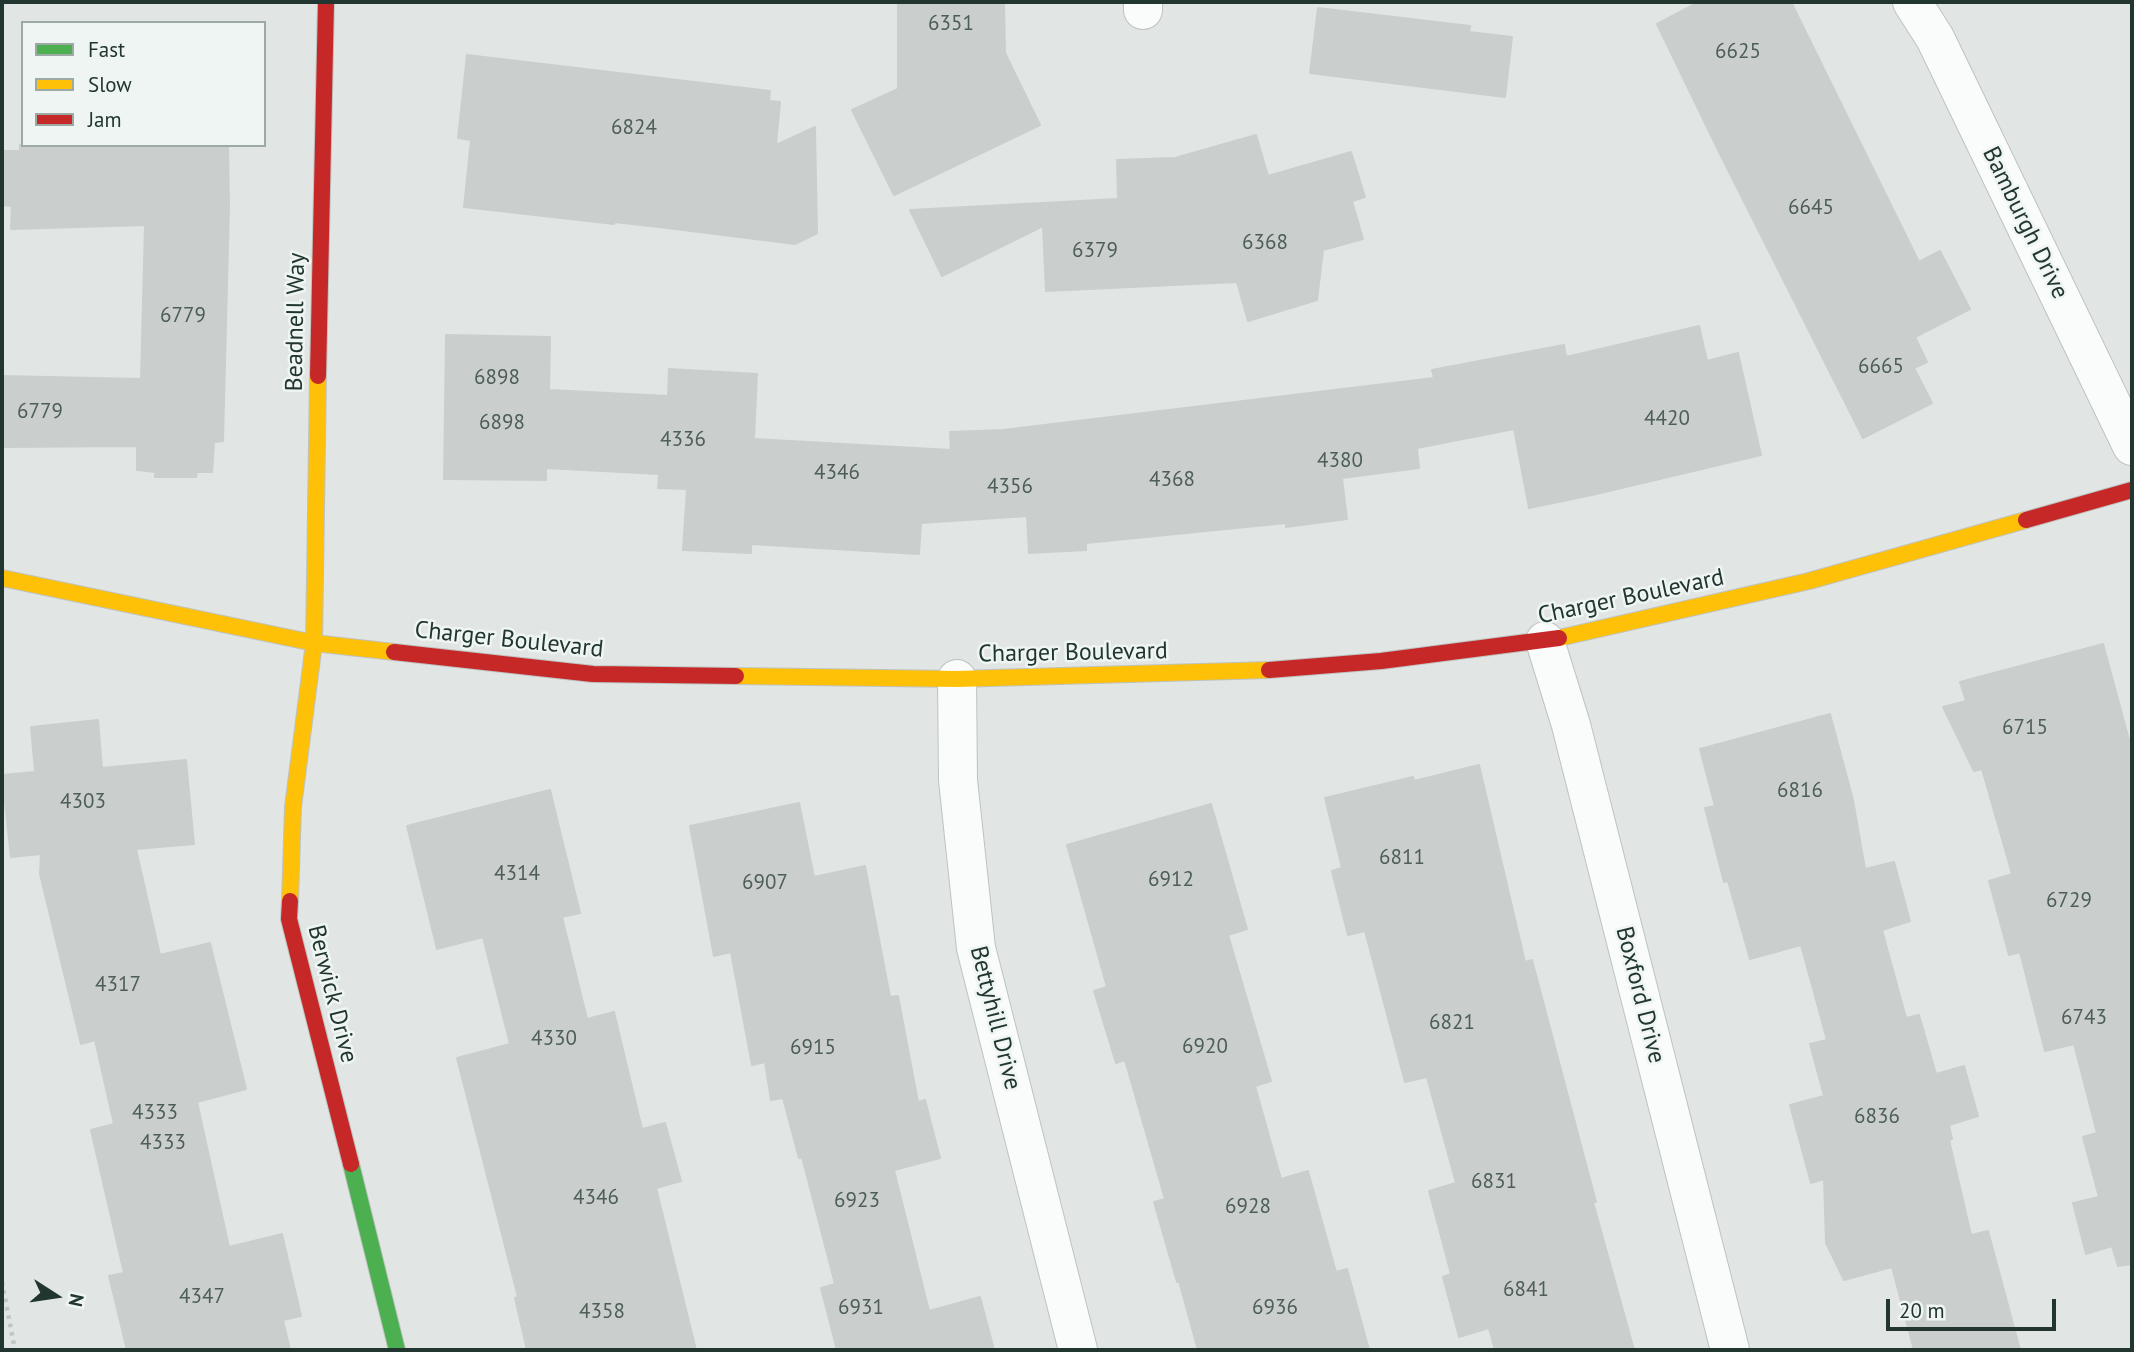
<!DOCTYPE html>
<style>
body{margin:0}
#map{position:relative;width:2134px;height:1352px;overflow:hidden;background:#e1e6e4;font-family:"PT Sans",sans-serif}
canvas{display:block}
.frame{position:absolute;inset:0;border:4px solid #223631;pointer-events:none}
.legend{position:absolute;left:21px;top:21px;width:245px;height:126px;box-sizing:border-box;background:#eff5f2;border:2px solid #9da9a5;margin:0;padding:9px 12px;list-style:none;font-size:21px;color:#223631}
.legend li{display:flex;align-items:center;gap:14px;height:35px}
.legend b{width:35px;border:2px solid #9da9a5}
.north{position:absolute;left:21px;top:1261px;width:70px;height:70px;-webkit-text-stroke:5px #eff5f2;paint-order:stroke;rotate:102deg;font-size:19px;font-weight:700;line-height:28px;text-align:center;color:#223631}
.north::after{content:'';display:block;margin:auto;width:24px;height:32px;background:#223631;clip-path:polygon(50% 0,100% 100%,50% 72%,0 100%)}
.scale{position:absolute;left:1886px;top:1299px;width:170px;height:32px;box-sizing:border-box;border:4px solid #223631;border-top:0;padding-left:9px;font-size:21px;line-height:24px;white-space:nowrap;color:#223631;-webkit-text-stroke:5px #eff5f2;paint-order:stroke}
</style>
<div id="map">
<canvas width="2134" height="1352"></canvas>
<div class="frame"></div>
<ul class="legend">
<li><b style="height:9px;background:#4caf50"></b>Fast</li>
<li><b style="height:9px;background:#ffc107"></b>Slow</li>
<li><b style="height:9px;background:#c62828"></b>Jam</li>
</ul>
<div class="north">N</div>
<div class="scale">20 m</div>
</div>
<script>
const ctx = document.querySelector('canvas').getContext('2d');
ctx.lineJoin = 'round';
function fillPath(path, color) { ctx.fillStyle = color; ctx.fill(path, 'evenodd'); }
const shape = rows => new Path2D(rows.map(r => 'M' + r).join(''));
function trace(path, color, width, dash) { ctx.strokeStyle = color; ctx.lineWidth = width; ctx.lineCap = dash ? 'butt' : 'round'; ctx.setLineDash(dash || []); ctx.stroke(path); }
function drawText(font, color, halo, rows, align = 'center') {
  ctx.font = font + ' "PT Sans",sans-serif'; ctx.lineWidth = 5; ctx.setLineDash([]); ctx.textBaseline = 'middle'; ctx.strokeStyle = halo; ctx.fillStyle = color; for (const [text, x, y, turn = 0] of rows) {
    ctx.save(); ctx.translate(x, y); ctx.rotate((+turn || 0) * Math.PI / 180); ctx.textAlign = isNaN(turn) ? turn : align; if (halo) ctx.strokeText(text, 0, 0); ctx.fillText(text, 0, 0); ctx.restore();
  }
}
const building = shape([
 [898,2,1004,2,1005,53,1040,125,894,195,852,110,898,89,898,2],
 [1699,2,1791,2,1919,262,1940,251,1970,309,1915,337,1927,362,1914,368,1932,403,1863,438,1719,152,1657,24,1699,2],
 [1318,8,1470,26,1469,32,1512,37,1505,97,1310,73,1318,8],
 [467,55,770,91,769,101,780,102,776,145,815,127,817,233,795,244,659,227,614,222,614,224,464,207,471,140,458,138,467,55],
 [1256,135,1268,176,1351,152,1365,197,1352,201,1363,239,1323,250,1317,300,1248,321,1237,282,1046,291,1043,226,942,276,910,210,1118,199,1117,160,1175,158,1256,135],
 [20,145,228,145,229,206,223,441,214,442,212,472,197,472,196,477,155,477,155,472,137,470,137,446,2,447,2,376,141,379,145,225,11,229,12,206,2,205,2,151,20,151,20,145],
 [1699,326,1707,361,1738,353,1761,455,1592,495,1529,508,1514,429,1417,448,1419,468,1342,478,1347,519,1286,527,1286,523,1086,543,1086,550,1029,553,1027,516,921,523,919,554,751,544,751,553,683,550,687,489,658,488,659,474,546,468,546,480,444,479,446,335,550,337,549,390,668,396,669,369,757,374,754,439,951,450,950,432,1003,430,1434,378,1432,370,1564,345,1566,357,1699,326],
 [2103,644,2132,751,2132,1264,2118,1266,2112,1246,2086,1254,2073,1203,2099,1197,2083,1137,2097,1133,2074,1044,2045,1051,2020,952,2009,955,1989,881,2012,874,1982,769,1974,771,1943,707,1966,701,1960,682,2103,644],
 [1830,714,1853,800,1865,869,1894,862,1910,921,1882,930,1906,1018,1919,1015,1936,1074,1964,1066,1978,1116,1949,1125,1952,1139,1949,1140,1971,1235,1988,1231,2020,1350,1914,1350,1892,1267,1844,1280,1826,1243,1824,1179,1811,1183,1790,1105,1824,1096,1810,1044,1827,1040,1801,945,1750,959,1728,881,1724,882,1705,808,1715,806,1700,749,1830,714],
 [98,720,102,768,186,760,194,844,136,849,160,955,210,943,246,1089,197,1102,229,1247,282,1234,301,1316,283,1320,290,1350,127,1350,109,1276,124,1273,91,1130,114,1124,95,1040,81,1044,40,874,41,854,11,857,2,775,35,772,31,727,98,720],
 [1479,765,1525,962,1532,960,1596,1202,1593,1202,1634,1350,1495,1350,1489,1328,1459,1337,1443,1277,1451,1274,1429,1191,1456,1183,1427,1077,1405,1082,1365,931,1348,935,1332,871,1342,868,1325,798,1413,777,1414,781,1479,765],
 [550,790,580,913,562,917,587,1019,614,1012,642,1129,665,1123,681,1181,656,1188,696,1350,527,1350,515,1298,518,1297,457,1058,510,1044,483,937,437,949,407,826,550,790],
 [799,803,814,877,865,866,890,997,898,996,918,1102,925,1100,940,1158,894,1170,929,1311,980,1297,994,1350,837,1350,821,1288,835,1284,802,1157,799,1158,783,1098,771,1100,765,1062,752,1065,731,952,714,956,690,826,799,803],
 [1211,804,1247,929,1228,935,1271,1081,1255,1086,1281,1179,1308,1171,1336,1272,1347,1269,1369,1350,1198,1350,1179,1281,1177,1282,1154,1202,1165,1199,1125,1060,1116,1063,1094,991,1107,987,1067,845,1211,804]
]);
fillPath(building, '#cacfcd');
trace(building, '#cacfcd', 2);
const street = shape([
 [1143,2,1143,10],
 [1912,2,1935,38,2132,446],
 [1545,641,1571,725,1730,1350],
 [957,679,958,780,976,948,1078,1350]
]);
const fast = shape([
 [351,1164,397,1350]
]);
const slow = shape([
 [2,578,314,643,394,652],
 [1559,638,1809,581,2026,520],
 [736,676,957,679,1269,670],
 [290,901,293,807,314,643,318,376]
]);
const jam = shape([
 [318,376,326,2],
 [2026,520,2132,490],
 [394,652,593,674,736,676],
 [1269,670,1381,661,1559,638],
 [290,901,289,919,351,1164]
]);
trace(street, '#bec3c1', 40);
trace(fast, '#bec3c1', 18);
trace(slow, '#bec3c1', 18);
trace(jam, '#bec3c1', 18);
trace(shape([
 [2,1282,15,1350]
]), '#bfc6c4', 4.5, [3.5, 5]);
trace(street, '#fafbfb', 38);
trace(fast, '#4caf50', 16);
trace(slow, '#ffc107', 16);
trace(jam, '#c62828', 16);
drawText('21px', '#4d5d59', null, [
 ["6351",951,24],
 ["6625",1738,52],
 ["6824",634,128],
 ["6645",1811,208],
 ["6368",1265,243],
 ["6379",1095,251],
 ["6779",183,316],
 ["6665",1881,367],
 ["6898",497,378],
 ["6779",40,412],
 ["4420",1667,419],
 ["6898",502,423],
 ["4336",683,440],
 ["4380",1340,461],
 ["4346",837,473],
 ["4368",1172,480],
 ["4356",1010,487],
 ["6715",2025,728],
 ["6816",1800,791],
 ["4303",83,802],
 ["6811",1402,858],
 ["4314",517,874],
 ["6912",1171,880],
 ["6907",765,883],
 ["6729",2069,901],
 ["4317",118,985],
 ["6743",2084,1018],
 ["6821",1452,1023],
 ["4330",554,1039],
 ["6920",1205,1047],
 ["6915",813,1048],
 ["4333",155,1113],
 ["6836",1877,1117],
 ["4333",163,1143],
 ["6831",1494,1182],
 ["4346",596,1198],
 ["6923",857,1201],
 ["6928",1248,1207],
 ["6841",1526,1290],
 ["4347",202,1297],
 ["6931",861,1308],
 ["6936",1275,1308],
 ["4358",602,1312]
]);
drawText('24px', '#223631', '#eff5f2', [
 ["Bamburgh Drive",2025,223,64],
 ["Beadnell Way",296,322,-89],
 ["Charger Boulevard",1631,597,-12],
 ["Charger Boulevard",509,640,6],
 ["Charger Boulevard",1073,653,-1],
 ["Berwick Drive",332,994,76],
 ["Boxford Drive",1640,995,76],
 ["Bettyhill Drive",995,1018,76]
]);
</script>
